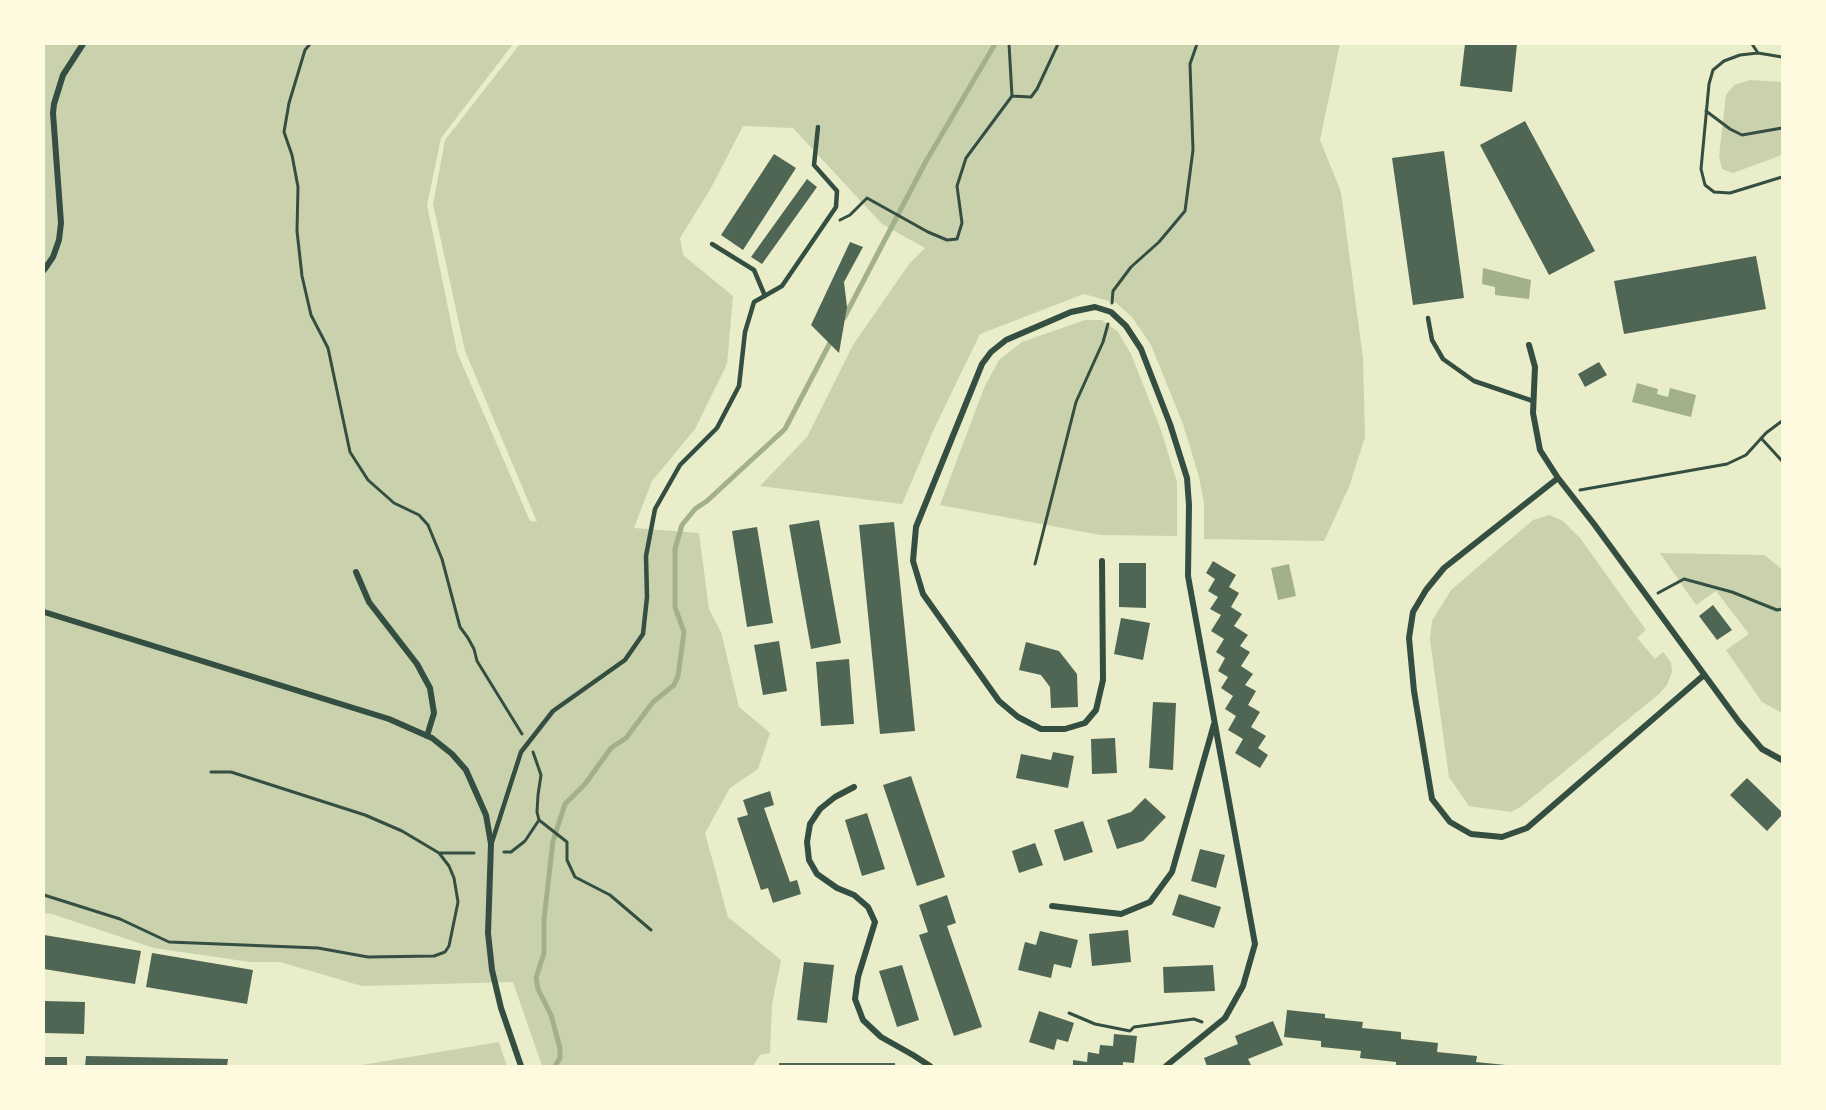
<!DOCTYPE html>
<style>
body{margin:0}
#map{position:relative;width:1826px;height:1110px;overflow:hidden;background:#e9edc9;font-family:"Nunito Sans",sans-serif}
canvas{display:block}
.frame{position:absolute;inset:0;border:45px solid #fefae0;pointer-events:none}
</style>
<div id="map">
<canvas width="1826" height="1110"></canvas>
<div class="frame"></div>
</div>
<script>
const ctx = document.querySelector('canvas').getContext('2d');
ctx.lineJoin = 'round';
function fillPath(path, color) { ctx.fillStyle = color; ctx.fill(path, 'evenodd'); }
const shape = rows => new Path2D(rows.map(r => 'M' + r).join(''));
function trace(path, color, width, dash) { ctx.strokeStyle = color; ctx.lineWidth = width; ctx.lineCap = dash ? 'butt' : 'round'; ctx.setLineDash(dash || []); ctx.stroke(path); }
fillPath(shape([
 [44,44,513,44,441,138,427,205,457,352,530,521,537,522,465,351,433,204,445,140,520,44,1340,44,1320,140,1341,192,1363,358,1365,437,1349,487,1324,541,1204,539,1204,503,1199,477,1183,424,1151,345,1132,317,1116,303,1084,294,980,334,934,429,902,504,760,486,807,437,853,345,909,264,925,248,882,224,793,128,743,126,711,188,680,238,683,255,733,296,727,364,695,429,652,481,634,528,699,533,709,609,721,632,739,707,770,733,758,769,730,788,705,833,728,917,781,960,772,1004,770,1053,760,1055,753,1066,542,1066,513,982,362,986,280,962,250,962,154,948,52,914,44,913],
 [1750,80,1782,82,1782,155,1733,173,1722,169,1719,156,1726,95,1734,85],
 [1085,320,1102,320,1118,332,1131,354,1161,430,1177,482,1177,536,1100,535,940,505,984,388,999,360,1022,342],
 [1549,515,1563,521,1580,538,1646,630,1637,638,1655,659,1663,652,1671,662,1672,672,1667,685,1659,694,1522,806,1511,812,1469,806,1449,777,1430,640,1432,621,1451,590,1533,520],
 [1660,553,1764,555,1782,569,1782,713,1762,702,1726,650,1749,634,1716,591,1696,605],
 [499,1042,507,1066,356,1066]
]), '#cad2ad');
fillPath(shape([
 [1483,268,1531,280,1529,299,1495,295,1495,287,1482,284],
 [1637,383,1658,389,1657,394,1668,397,1670,388,1696,395,1691,417,1632,402],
 [1289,564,1296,596,1278,600,1271,568]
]), '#a3b18a');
trace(shape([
 [844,318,925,163,995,44],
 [555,1066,560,1058,560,1048,551,1015,538,989,536,978,544,953,544,919,553,841,565,804,585,784,611,748,626,738,653,702,674,685,678,676,684,632,675,607,675,549,682,525,695,509,707,501,785,429,832,339]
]), '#a3b18a', 5);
fillPath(shape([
 [1465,44,1517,44,1512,92,1460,86],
 [1525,121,1595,251,1549,275,1480,145],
 [1444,151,1464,298,1413,305,1392,158],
 [774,154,796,168,743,250,721,235],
 [807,179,817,187,762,264,751,257],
 [850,242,863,247,844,282,847,307,839,353,811,325],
 [1756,256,1766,309,1624,334,1614,281],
 [1599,362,1607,375,1585,387,1578,374],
 [819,520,841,643,811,649,789,525],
 [894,522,915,731,880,734,859,525],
 [757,527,773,623,747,627,732,531],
 [1213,561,1236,575,1229,587,1239,593,1231,607,1242,614,1234,626,1248,635,1240,646,1250,652,1241,666,1253,674,1245,685,1256,691,1248,705,1260,712,1251,727,1266,736,1258,748,1268,755,1260,768,1235,753,1243,739,1228,730,1236,716,1225,709,1233,696,1221,688,1228,677,1218,671,1225,658,1216,652,1224,639,1211,631,1221,615,1210,609,1218,597,1208,591,1215,579,1206,573],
 [1119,563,1146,563,1146,608,1119,607],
 [1713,605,1732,630,1717,640,1699,616],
 [1121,618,1150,623,1143,660,1114,654],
 [779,641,787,691,763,695,754,645],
 [1026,642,1059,651,1077,674,1078,707,1051,708,1050,687,1041,675,1019,670],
 [849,659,854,724,821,726,816,662],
 [1153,702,1176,703,1173,770,1149,768],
 [1115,738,1117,773,1092,774,1091,739],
 [1053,752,1074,756,1068,788,1016,778,1021,754,1051,760],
 [911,776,945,877,917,886,883,785],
 [1747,778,1782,812,1782,815,1767,831,1730,795],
 [770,791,774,805,764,808,790,882,797,880,801,894,773,903,768,888,761,890,737,818,748,815,743,800],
 [1145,798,1166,817,1143,841,1117,849,1107,820,1131,812],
 [867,813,885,869,862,876,845,820],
 [1083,821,1093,852,1064,861,1054,830],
 [1035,843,1043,865,1019,873,1012,851],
 [1200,849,1225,855,1216,888,1191,881],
 [1179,894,1221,907,1214,928,1172,915],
 [947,895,956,923,947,926,982,1027,954,1036,919,935,928,932,919,905],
 [1128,930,1131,962,1092,966,1089,934],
 [1040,931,1078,940,1071,968,1054,964,1051,978,1018,970,1025,942,1036,945],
 [44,935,141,951,135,984,44,969],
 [152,953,253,970,247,1004,146,987],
 [804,962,834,965,827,1023,797,1020],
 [902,965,919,1020,897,1027,879,971],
 [1213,965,1215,991,1164,993,1163,967],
 [44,1001,85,1002,84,1034,44,1033],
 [1287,1010,1325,1014,1325,1018,1363,1022,1362,1028,1401,1032,1401,1039,1438,1043,1437,1052,1477,1056,1476,1062,1506,1065,1505,1066,1396,1066,1396,1062,1360,1058,1361,1051,1321,1047,1321,1041,1284,1037],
 [1039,1011,1074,1023,1068,1042,1057,1039,1054,1050,1029,1042],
 [1273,1021,1283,1045,1248,1059,1251,1065,1248,1066,1207,1066,1204,1058,1238,1044,1235,1036],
 [1114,1034,1137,1036,1134,1063,1123,1062,1123,1066,1073,1066,1073,1060,1087,1062,1088,1052,1099,1054,1100,1045,1113,1046],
 [86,1056,228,1059,227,1066,85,1066],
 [44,1057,67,1057,67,1066,44,1066],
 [779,1063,895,1063,895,1066,779,1066]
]), '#4f6655');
trace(shape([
 [310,44,305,50,289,103,284,132,292,155,298,187,297,231,302,276,311,315,328,348,350,452,368,480,394,503,419,515,428,525,442,559,460,627,468,638,474,649,477,661,522,734],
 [1752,44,1758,53],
 [1782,57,1758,53,1740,55,1724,61,1713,70,1709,84,1701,169,1705,185,1714,192,1730,193,1782,177],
 [1012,96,1031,97,1037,89,1058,44],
 [1706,111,1730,129,1742,135,1782,128],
 [840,220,850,215,867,198,928,232,947,240,957,239,962,223,957,186,966,158,1012,96,1009,44],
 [1112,303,1113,291,1131,267,1159,242,1185,211,1193,150,1190,64,1197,44],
 [1761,438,1782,461],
 [1580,490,1727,464,1746,455,1766,433,1782,421],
 [1035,564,1076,402,1103,342,1108,324],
 [1658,593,1684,579,1732,592,1777,610,1782,609],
 [533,752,541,775,538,795,537,812,539,820,567,842,567,860,575,877,610,895,651,930],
 [504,852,511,852,525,841,539,820],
 [440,853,474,853],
 [44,895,120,919,169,942,318,948,368,957,434,956,445,952,449,946,458,902,454,878,449,866,439,853,402,831,365,815,231,772,211,772],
 [1069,1013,1095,1024,1130,1031,1134,1027,1194,1019,1202,1022]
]), '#344e41', 3);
trace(shape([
 [712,244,754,270,765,296],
 [1428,318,1432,340,1443,359,1474,381,1533,401],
 [492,842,521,752,553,711,625,660,643,634,647,597,646,556,655,509,680,465,717,428,739,386,745,332,754,302,782,286,836,207,837,191,814,165,818,127]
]), '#344e41', 4.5);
trace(shape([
 [44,270,53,257,59,240,61,223,53,113,54,104,63,75,83,44],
 [1529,345,1535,367,1533,413,1540,450,1558,478,1594,524,1739,722,1762,749,1782,760],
 [1558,478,1444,568,1426,590,1413,612,1409,638,1414,691,1432,799,1450,822,1471,834,1502,837,1527,828,1704,675],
 [1102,561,1103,680,1096,710,1085,723,1065,729,1041,729,1018,717,999,701,923,594,913,561,916,527,982,364,991,352,1006,340,1071,312,1095,307,1111,312,1126,326,1141,349,1170,424,1187,478,1189,505,1188,576,1255,944,1243,986,1225,1018,1166,1066],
 [356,572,369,602,417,664,430,688,434,713,427,736],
 [44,612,389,719,432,738,452,754,466,770,486,815,491,844,488,933,492,970,501,1008,521,1066],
 [854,787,835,797,820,809,810,824,807,842,809,860,817,874,837,888,854,895,868,907,875,922,858,977,855,999,863,1020,881,1037,913,1055,930,1066],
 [1052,906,1121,914,1150,902,1172,872,1214,724]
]), '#344e41', 6);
</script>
